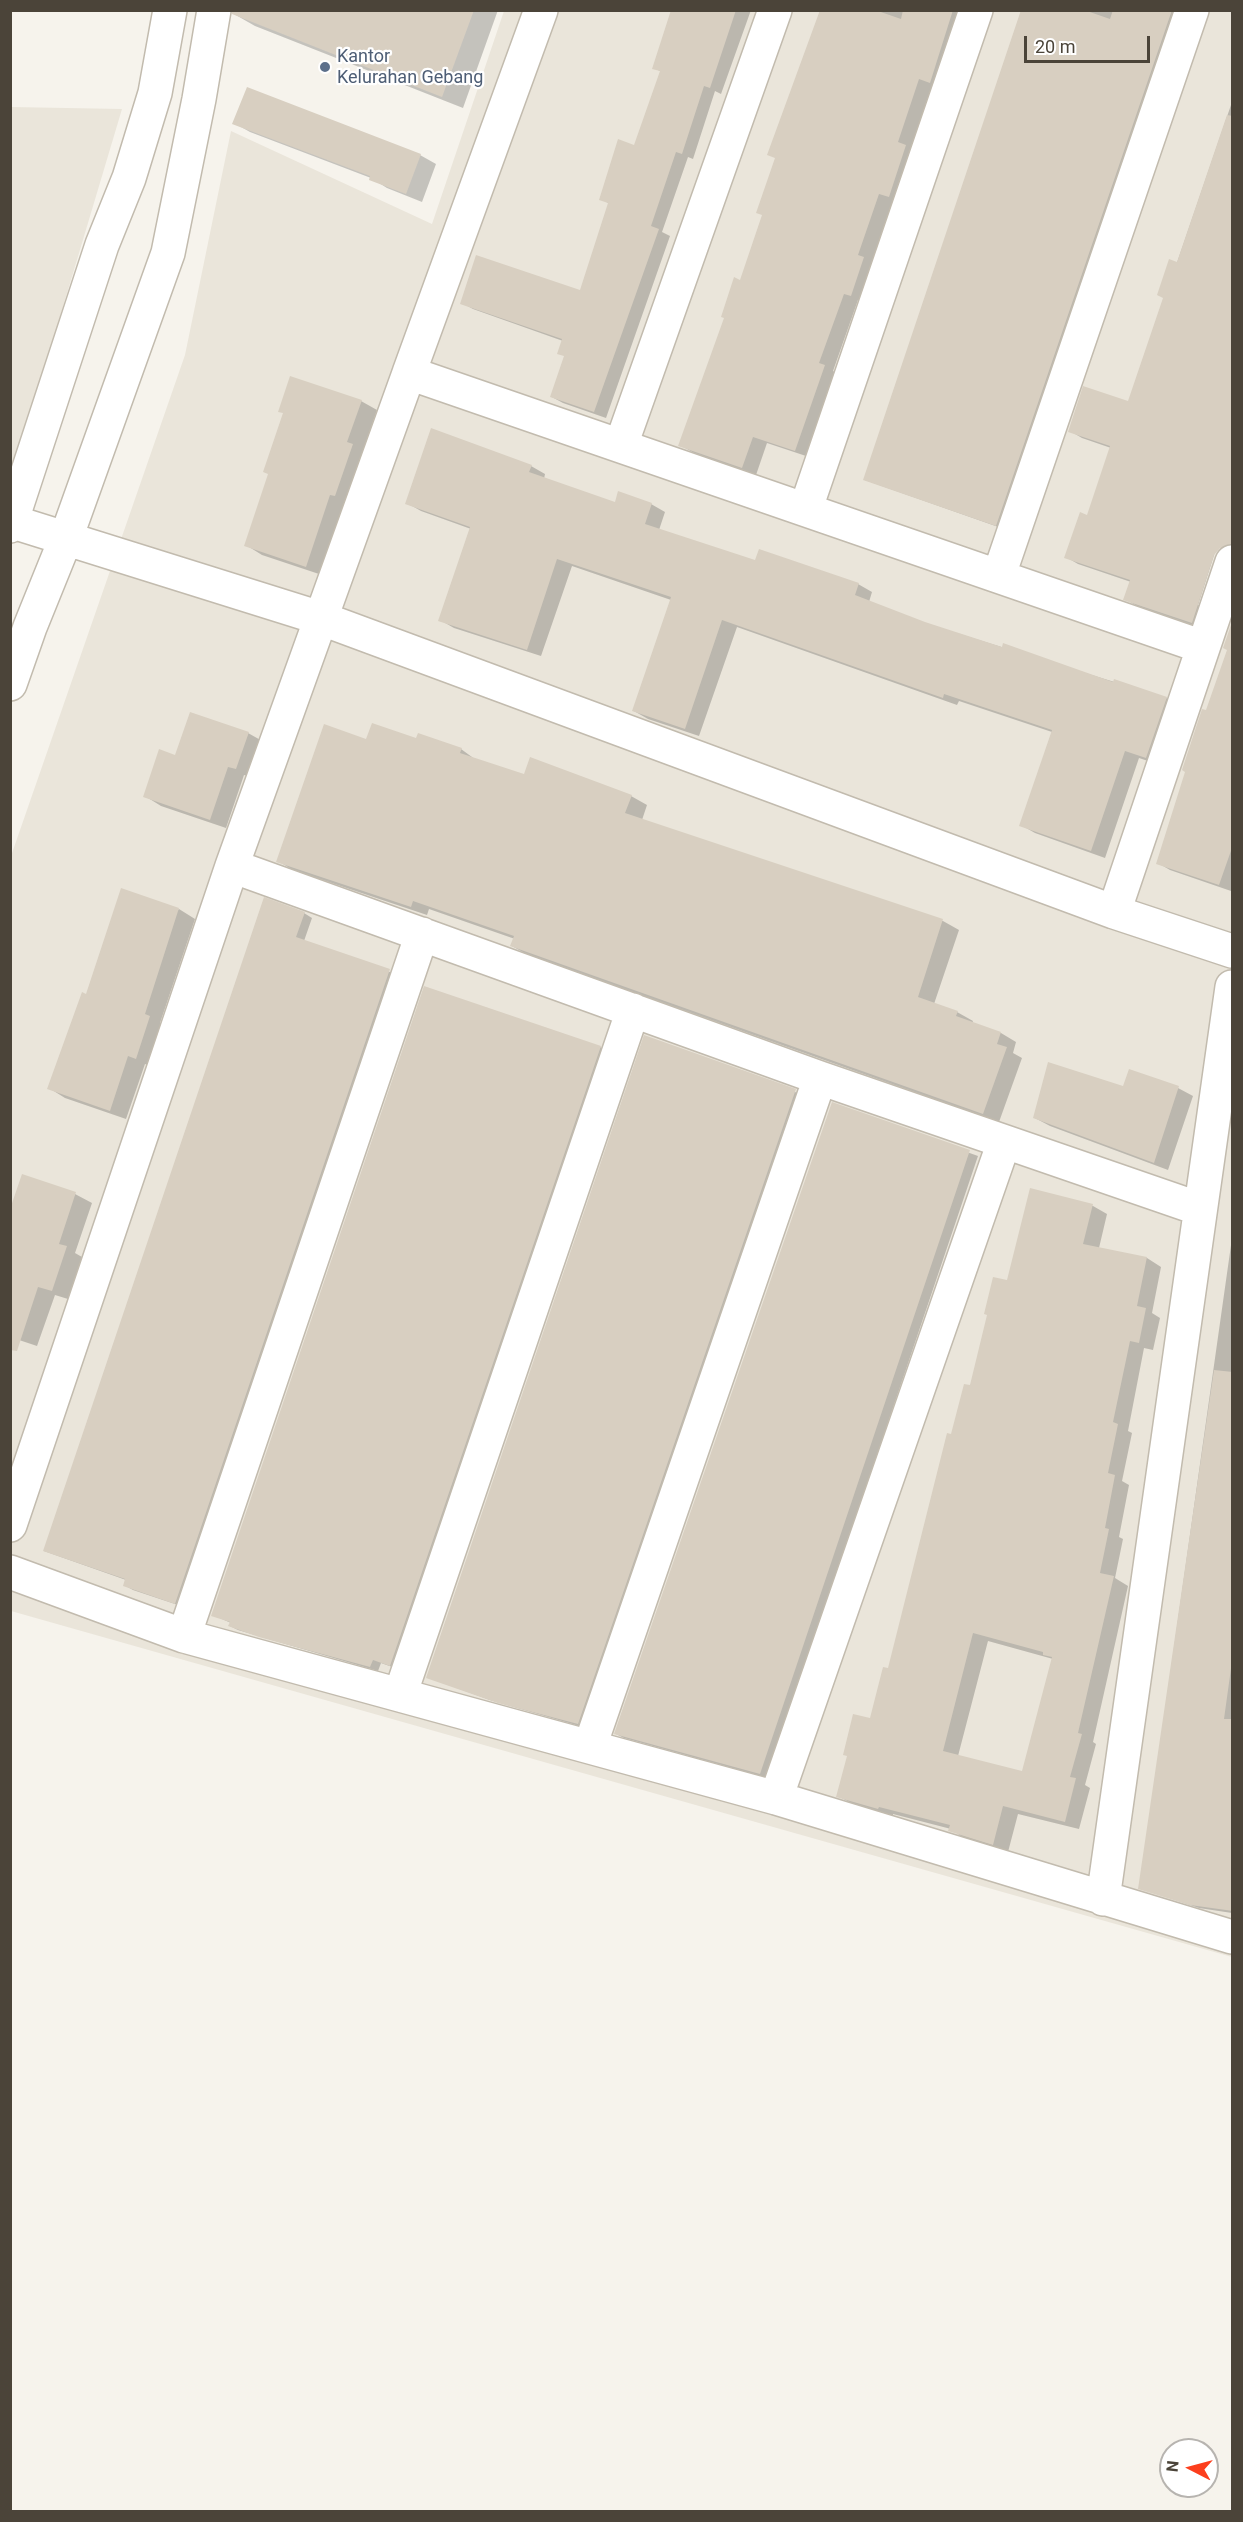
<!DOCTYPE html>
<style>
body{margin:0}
#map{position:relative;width:1243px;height:2522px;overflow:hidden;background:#f6f3ec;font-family:Roboto,sans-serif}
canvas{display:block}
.frame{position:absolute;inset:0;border:12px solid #4b4439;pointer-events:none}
.north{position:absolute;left:1159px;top:2438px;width:60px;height:60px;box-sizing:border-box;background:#fff;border:2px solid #b7b4b0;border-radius:50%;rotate:276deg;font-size:16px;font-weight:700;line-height:24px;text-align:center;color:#4b4439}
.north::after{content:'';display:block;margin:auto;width:21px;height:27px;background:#fc3f1d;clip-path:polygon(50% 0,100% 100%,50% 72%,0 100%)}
.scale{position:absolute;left:1024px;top:36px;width:126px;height:27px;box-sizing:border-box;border:3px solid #4b4439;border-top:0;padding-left:8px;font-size:18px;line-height:21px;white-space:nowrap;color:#4b4439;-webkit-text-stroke:4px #fff;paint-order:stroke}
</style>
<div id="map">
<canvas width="1243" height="2522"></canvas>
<div class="frame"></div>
<div class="north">N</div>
<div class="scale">20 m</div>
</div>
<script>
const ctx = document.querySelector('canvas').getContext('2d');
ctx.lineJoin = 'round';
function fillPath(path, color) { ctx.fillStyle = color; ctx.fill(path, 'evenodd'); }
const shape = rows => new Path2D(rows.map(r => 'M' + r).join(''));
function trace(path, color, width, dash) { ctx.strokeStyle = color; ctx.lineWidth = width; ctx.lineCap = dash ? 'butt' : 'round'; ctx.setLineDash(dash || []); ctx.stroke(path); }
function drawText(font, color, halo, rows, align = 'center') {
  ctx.font = font + ' Roboto,sans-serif'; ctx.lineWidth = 4.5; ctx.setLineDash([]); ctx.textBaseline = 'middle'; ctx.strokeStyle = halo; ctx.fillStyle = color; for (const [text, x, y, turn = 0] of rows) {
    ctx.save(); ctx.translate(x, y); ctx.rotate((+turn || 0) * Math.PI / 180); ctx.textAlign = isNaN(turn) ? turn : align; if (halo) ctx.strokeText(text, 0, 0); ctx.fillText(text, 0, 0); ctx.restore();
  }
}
fillPath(shape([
 [504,11,1232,11,1232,1957,11,1611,11,856,185,355,231,131,432,224],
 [11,107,122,109,42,377,11,468]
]), '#eae5da');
fillPath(shape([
 [235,10,498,10,463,108,255,26,234,14],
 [673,10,751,10,721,94,715,91,693,159,688,157,662,232,670,236,606,418,563,403,552,397,565,356,563,341,473,309,462,303,581,292,610,204,601,199,635,147,662,72,654,68],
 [822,10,970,10,903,204,893,200,872,263,877,266,865,303,858,300,833,371,838,374,809,457,767,443,756,475,694,453,680,445,741,282,763,215],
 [1023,10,1181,10,1004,529,865,480],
 [1232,102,1232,533,1222,530,1198,605,1210,612,1204,629,1137,606,1125,599,1131,582,1078,564,1066,557,1088,516,1111,448,1082,438,1070,431,1129,403],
 [234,123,420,155,436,164,422,202,387,188,371,178,250,132],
 [361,401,377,410,363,451,369,455,322,575,262,555,246,545,269,474,284,414],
 [531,466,545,474,544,479,616,504,651,504,665,512,659,530,756,562,858,584,872,592,869,602,924,623,1166,698,1180,706,1160,765,1139,758,1105,858,1035,833,1021,825,1052,732,959,701,957,705,737,627,699,736,648,719,634,711,671,600,572,566,541,656,454,628,440,620,471,529,421,511,407,503],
 [1232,624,1232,888,1231,891,1170,870,1158,863,1228,649],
 [248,733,264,742,252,777,244,775,226,828,161,806,145,796,176,757],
 [417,740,461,749,476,760,525,776,631,796,647,805,642,820,943,921,959,930,934,1004,957,1012,973,1021,972,1024,1001,1033,1016,1042,1013,1053,1022,1058,999,1122,528,955,512,946,515,939,429,909,427,915,293,870,278,861,367,741],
 [179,909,195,919,160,1023,166,1026,152,1067,145,1064,126,1119,65,1098,49,1088,87,995],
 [304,913,312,918,304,941,398,975,184,1607,133,1590,124,1585,126,1580,44,1551],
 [645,1037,803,1095,586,1728,490,1700,427,1677],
 [600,1047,608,1052,398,1669,381,1663,378,1671,238,1630,230,1626,231,1623,213,1615],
 [1124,1088,1178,1088,1193,1096,1168,1170,1050,1126,1035,1118],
 [833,1104,978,1156,768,1778,624,1738,616,1734],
 [1031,1190,1093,1206,1107,1214,1099,1248,1147,1258,1161,1267,1152,1313,1160,1318,1153,1350,1144,1348,1128,1431,1132,1433,1122,1481,1129,1485,1119,1537,1123,1539,1115,1578,1128,1586,1093,1742,1096,1744,1085,1785,1090,1788,1079,1829,1018,1814,1008,1852,965,1839,951,1829,893,1814,893,1817,853,1804,838,1796,871,1720,889,1670,952,1436,1008,1282],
 [988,1641,1053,1659,1023,1773,958,1756],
 [75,1194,92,1203,75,1253,82,1257,68,1299,55,1295,37,1346,10,1337],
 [1232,1238,1232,1913,1199,1908,1140,1888]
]), '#0003');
fillPath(shape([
 [232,10,474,10,442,97,232,14],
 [671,10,736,10,710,88,704,86,682,154,676,152,651,226,659,229,594,412,550,397,564,356,557,354,562,339,460,304,476,255,580,290,608,203,599,200,618,139,634,145,660,71,652,69],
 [820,10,875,10,901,19,903,10,953,10,930,83,919,79,898,142,906,145,889,197,879,194,858,255,864,257,851,296,844,294,819,363,825,365,795,451,753,437,742,468,678,446,724,318,721,317,734,277,740,280,762,215,756,213,775,158,767,155],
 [1021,10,1084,10,1110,19,1113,10,1172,10,996,526,863,480],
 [247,87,421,154,406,194,369,180,370,176,232,124],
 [1227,115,1233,116,1233,544,1220,548,1214,555,1192,623,1123,600,1130,580,1064,558,1080,512,1087,515,1110,446,1068,432,1083,386,1128,401,1163,298,1157,295,1169,259,1177,262],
 [290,376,362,400,347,442,353,444,335,496,330,495,306,567,244,546,268,474,263,472,283,413,278,412],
 [431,428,532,465,529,472,615,502,618,491,652,503,645,524,755,560,759,549,859,583,855,595,925,622,1002,647,1003,643,1113,682,1114,679,1167,697,1146,758,1125,751,1091,851,1019,826,1052,730,944,694,943,698,722,620,685,729,632,711,671,597,557,559,527,650,438,621,470,527,405,504],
 [1233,619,1233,845,1219,885,1156,864,1185,772,1182,770,1202,709,1206,710,1227,650,1223,648],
 [190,712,249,732,236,769,228,767,210,820,143,797,159,749,175,755],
 [372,723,416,738,418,733,462,748,460,753,524,774,530,757,632,795,625,813,943,919,918,997,958,1011,956,1016,1001,1032,997,1044,1007,1047,983,1114,510,946,514,936,413,901,411,907,276,862,324,724,366,739],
 [121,888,179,908,145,1014,150,1016,136,1059,128,1056,110,1111,47,1089,82,992,86,994],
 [264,897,305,912,296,937,390,969,175,1604,123,1586,125,1579,43,1551],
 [424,986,601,1046,390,1666,373,1660,370,1667,259,1637,228,1626,230,1622,211,1616],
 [644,1035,796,1089,578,1724,498,1703,426,1678],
 [1048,1062,1123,1086,1129,1069,1179,1086,1154,1163,1033,1118],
 [832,1102,970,1150,760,1774,614,1734],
 [22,1174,76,1192,59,1244,67,1246,52,1291,38,1287,17,1351,10,1350,10,1209],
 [1030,1188,1093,1204,1083,1244,1147,1257,1137,1306,1146,1308,1139,1343,1130,1341,1113,1422,1118,1424,1108,1473,1115,1475,1105,1528,1109,1529,1100,1573,1114,1576,1078,1733,1082,1734,1070,1777,1076,1778,1065,1822,1003,1806,993,1845,948,1831,950,1825,879,1807,878,1809,836,1797,847,1756,843,1755,853,1714,870,1718,883,1667,888,1668,947,1433,951,1434,964,1384,970,1385,987,1315,984,1314,993,1277,1007,1280],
 [973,1633,1043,1652,1043,1655,1052,1657,1022,1771,943,1751],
 [1214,1370,1233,1372,1233,1654,1224,1719,1233,1719,1233,1911,1190,1905,1138,1889]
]), '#d8cfc1');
const minor = shape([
 [409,373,541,10],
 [621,445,775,10],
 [806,508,976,10],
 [10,521,320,618,1114,912,1232,951],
 [10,526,102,245,129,178,155,93,170,10],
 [999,575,1192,10],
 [10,684,30,627,66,538,168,253,199,99,214,10],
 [232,866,820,1078,1200,1209],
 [1114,912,1232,562],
 [10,1525,232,866,409,373,1203,647],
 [10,1572,184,1636,776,1798,1232,1937],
 [184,1636,422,934],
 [400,1695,633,1010],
 [590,1746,820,1078],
 [776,1798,1004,1142],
 [1103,1899,1232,987]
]);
trace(minor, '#c2bbae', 36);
trace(minor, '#fff', 33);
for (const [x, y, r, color] of [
 [325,67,6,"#5c6f8a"]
]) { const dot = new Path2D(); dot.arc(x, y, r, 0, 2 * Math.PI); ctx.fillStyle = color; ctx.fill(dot); trace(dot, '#fff', 2); }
drawText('18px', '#4e5e75', '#fff', [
 ["Kantor",337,57],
 ["Kelurahan Gebang",337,78]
], 'left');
</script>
